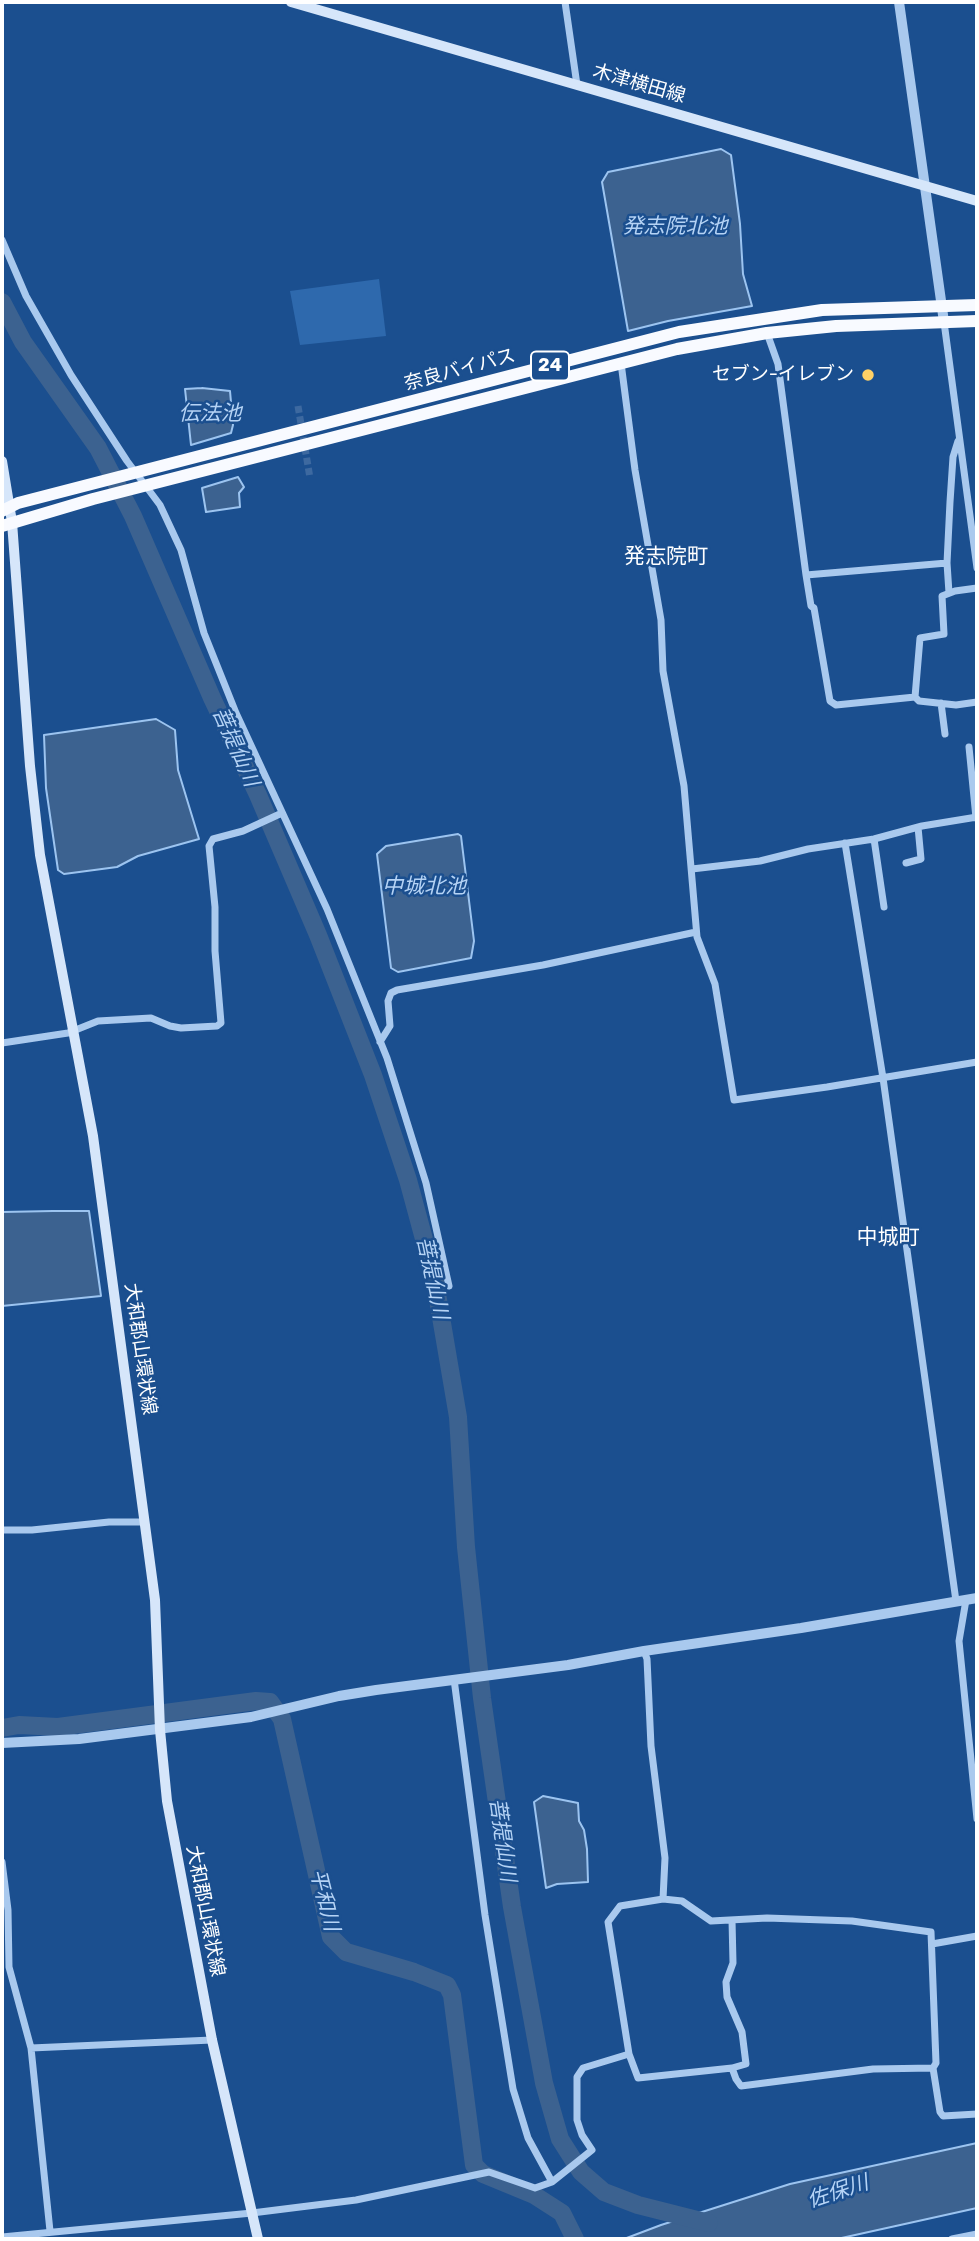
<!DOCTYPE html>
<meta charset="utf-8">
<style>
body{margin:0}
#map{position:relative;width:979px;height:2241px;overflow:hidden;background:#1b4f8f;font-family:Rubik,sans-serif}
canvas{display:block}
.frame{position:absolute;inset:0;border:4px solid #fff;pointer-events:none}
</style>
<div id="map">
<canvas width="979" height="2241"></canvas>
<div class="frame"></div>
</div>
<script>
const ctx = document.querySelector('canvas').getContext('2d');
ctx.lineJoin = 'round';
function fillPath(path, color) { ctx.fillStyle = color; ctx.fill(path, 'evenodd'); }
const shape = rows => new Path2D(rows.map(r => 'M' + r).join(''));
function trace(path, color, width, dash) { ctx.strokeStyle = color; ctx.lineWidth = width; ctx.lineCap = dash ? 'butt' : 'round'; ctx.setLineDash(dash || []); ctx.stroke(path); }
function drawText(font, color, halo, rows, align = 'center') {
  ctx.font = font + ' Rubik,"Noto Sans JP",sans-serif'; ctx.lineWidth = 5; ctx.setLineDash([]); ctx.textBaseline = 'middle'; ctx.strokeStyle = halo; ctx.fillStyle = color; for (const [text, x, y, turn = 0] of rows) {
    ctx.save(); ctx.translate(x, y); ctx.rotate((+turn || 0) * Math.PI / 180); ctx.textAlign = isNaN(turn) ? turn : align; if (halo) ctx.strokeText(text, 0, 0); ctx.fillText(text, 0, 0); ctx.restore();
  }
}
fillPath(shape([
 [379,279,386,336,300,345,290,291]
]), '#2e69ad');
const water = shape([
 [721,149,731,155,740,224,743,274,752,306,668,321,628,331,602,182,608,172,721,149],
 [202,388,230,391,233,425,231,433,191,445,185,389,202,388],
 [238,477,244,487,239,493,240,507,206,512,202,488,238,477],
 [156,719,175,730,178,770,199,839,138,856,117,867,64,874,58,870,46,788,44,735,156,719],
 [458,834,461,836,474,941,471,958,398,972,391,968,377,854,386,846,458,834],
 [53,1211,89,1211,101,1296,2,1306,2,1212,53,1211],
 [543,1796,578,1803,579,1821,584,1830,587,1849,588,1882,557,1884,546,1888,534,1802,543,1796],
 [977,2143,977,2208,837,2239,624,2239,661,2225,790,2184,977,2143]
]);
fillPath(water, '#3c6290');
trace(water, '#9cc4f0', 2);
trace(shape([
 [2,302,23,342,98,448,133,516,212,698,258,795,318,935,373,1075,408,1180,434,1276,458,1417,466,1547,482,1698,512,1907,544,2083,560,2139,581,2172,604,2192,638,2205,709,2223],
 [2,1728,19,1725,58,1727,256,1701,270,1702,282,1719,331,1937,346,1952,414,1972,447,1985,452,1995,474,2165,483,2174,534,2195,562,2213,575,2239]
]), '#3c6290', 18);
trace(shape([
 [298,406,310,478]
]), '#3d69a0', 7, [7, 3.5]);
trace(shape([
 [565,2,577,85],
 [2,240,26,296,71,375,127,461,160,505,181,550,204,633,236,713,327,909,387,1058,426,1183,449,1286],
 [944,322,977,568],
 [767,333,778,364,806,575,811,606,814,608,830,701,836,705,915,697,919,701,956,705,977,702],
 [621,363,635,470,661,620,663,671,684,786,697,937,715,984,734,1100,827,1087,977,1062],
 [806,575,947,563],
 [949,593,947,563,950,502,953,457,958,441],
 [915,697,920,638,944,634,942,596,955,591,977,588],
 [941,703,945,734],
 [969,747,976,818],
 [874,839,884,907],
 [845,843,883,1078,956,1601],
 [906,863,921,859,918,827],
 [692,869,760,861,808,849,874,839,922,826,977,817],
 [380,1042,390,1026,388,1001,391,993,397,990,543,965,696,932],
 [2,1043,68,1033,98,1021,151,1018,170,1026,181,1028,217,1026,221,1023,215,951,215,907,209,846,213,839,243,831,282,813],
 [2,1530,32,1530,109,1522,145,1522],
 [966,1600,959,1641,977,1819],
 [644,1651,647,1659,651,1746,665,1858,663,1899],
 [454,1679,485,1915,513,2089,528,2138,552,2182],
 [2,1862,8,1910,9,1967,31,2048,50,2231],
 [663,1899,682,1901,711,1921,767,1918,852,1921,931,1932,936,2063,933,2068,873,2069,741,2086,736,2079,732,2068,638,2078,629,2054,608,1922,620,1906,663,1899],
 [932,1944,977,1936],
 [31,2048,212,2040],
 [732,2068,746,2064,742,2032,727,1997,726,1982,733,1963,732,1920],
 [933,2068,940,2112,943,2116,977,2114],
 [2,2237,252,2213,356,2200,489,2172,535,2188,552,2182,592,2150,582,2135,577,2120,577,2077,583,2068,629,2054],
 [952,2239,977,2234]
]), '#a9c9ee', 7);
trace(shape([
 [899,2,944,322],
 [2,1743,79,1739,251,1717,339,1696,376,1690,568,1665,644,1651,801,1628,977,1598]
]), '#a9c9ee', 10);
trace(shape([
 [291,2,977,201],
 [2,461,12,522,30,766,40,855,93,1136,155,1600,160,1730,167,1801,212,2040,258,2239]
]), '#d6e6fa', 10);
trace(shape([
 [2,511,18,503,679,332,822,310,977,305],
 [2,526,93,499,677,349,767,333,836,326,977,321]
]), '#f8faff', 12);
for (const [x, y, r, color] of [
 [868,375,7,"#ffd166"]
]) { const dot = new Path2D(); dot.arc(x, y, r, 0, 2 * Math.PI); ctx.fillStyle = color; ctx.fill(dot); trace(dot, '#1b4f8f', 2.5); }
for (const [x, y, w] of [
 [550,366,38]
]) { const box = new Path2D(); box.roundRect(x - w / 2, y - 14.5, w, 29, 5); ctx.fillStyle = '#1b4f8f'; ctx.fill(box); trace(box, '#fff', 2); }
drawText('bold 18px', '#fff', null, [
 ["24",550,366]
]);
drawText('19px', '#fff', '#1b4f8f', [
 ["木津横田線",639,84,16],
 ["奈良バイパス",460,370,-15],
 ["大和郡山環状線",140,1349,82],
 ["大和郡山環状線",205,1911,79]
]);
drawText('19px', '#fff', '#1b4f8f', [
 ["セブン-イレブン",854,375]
], 'right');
drawText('italic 21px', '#b5d3f5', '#1b4f8f', [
 ["発志院北池",675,227],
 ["伝法池",210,414],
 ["菩提仙川",235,747,66],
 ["中城北池",424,887],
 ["菩提仙川",432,1278,78],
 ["菩提仙川",502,1840,82],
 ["平和川",324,1900,76],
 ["佐保川",838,2192,-18]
]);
drawText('21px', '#fff', '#1b4f8f', [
 ["発志院町",666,557],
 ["中城町",888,1238]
]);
</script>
